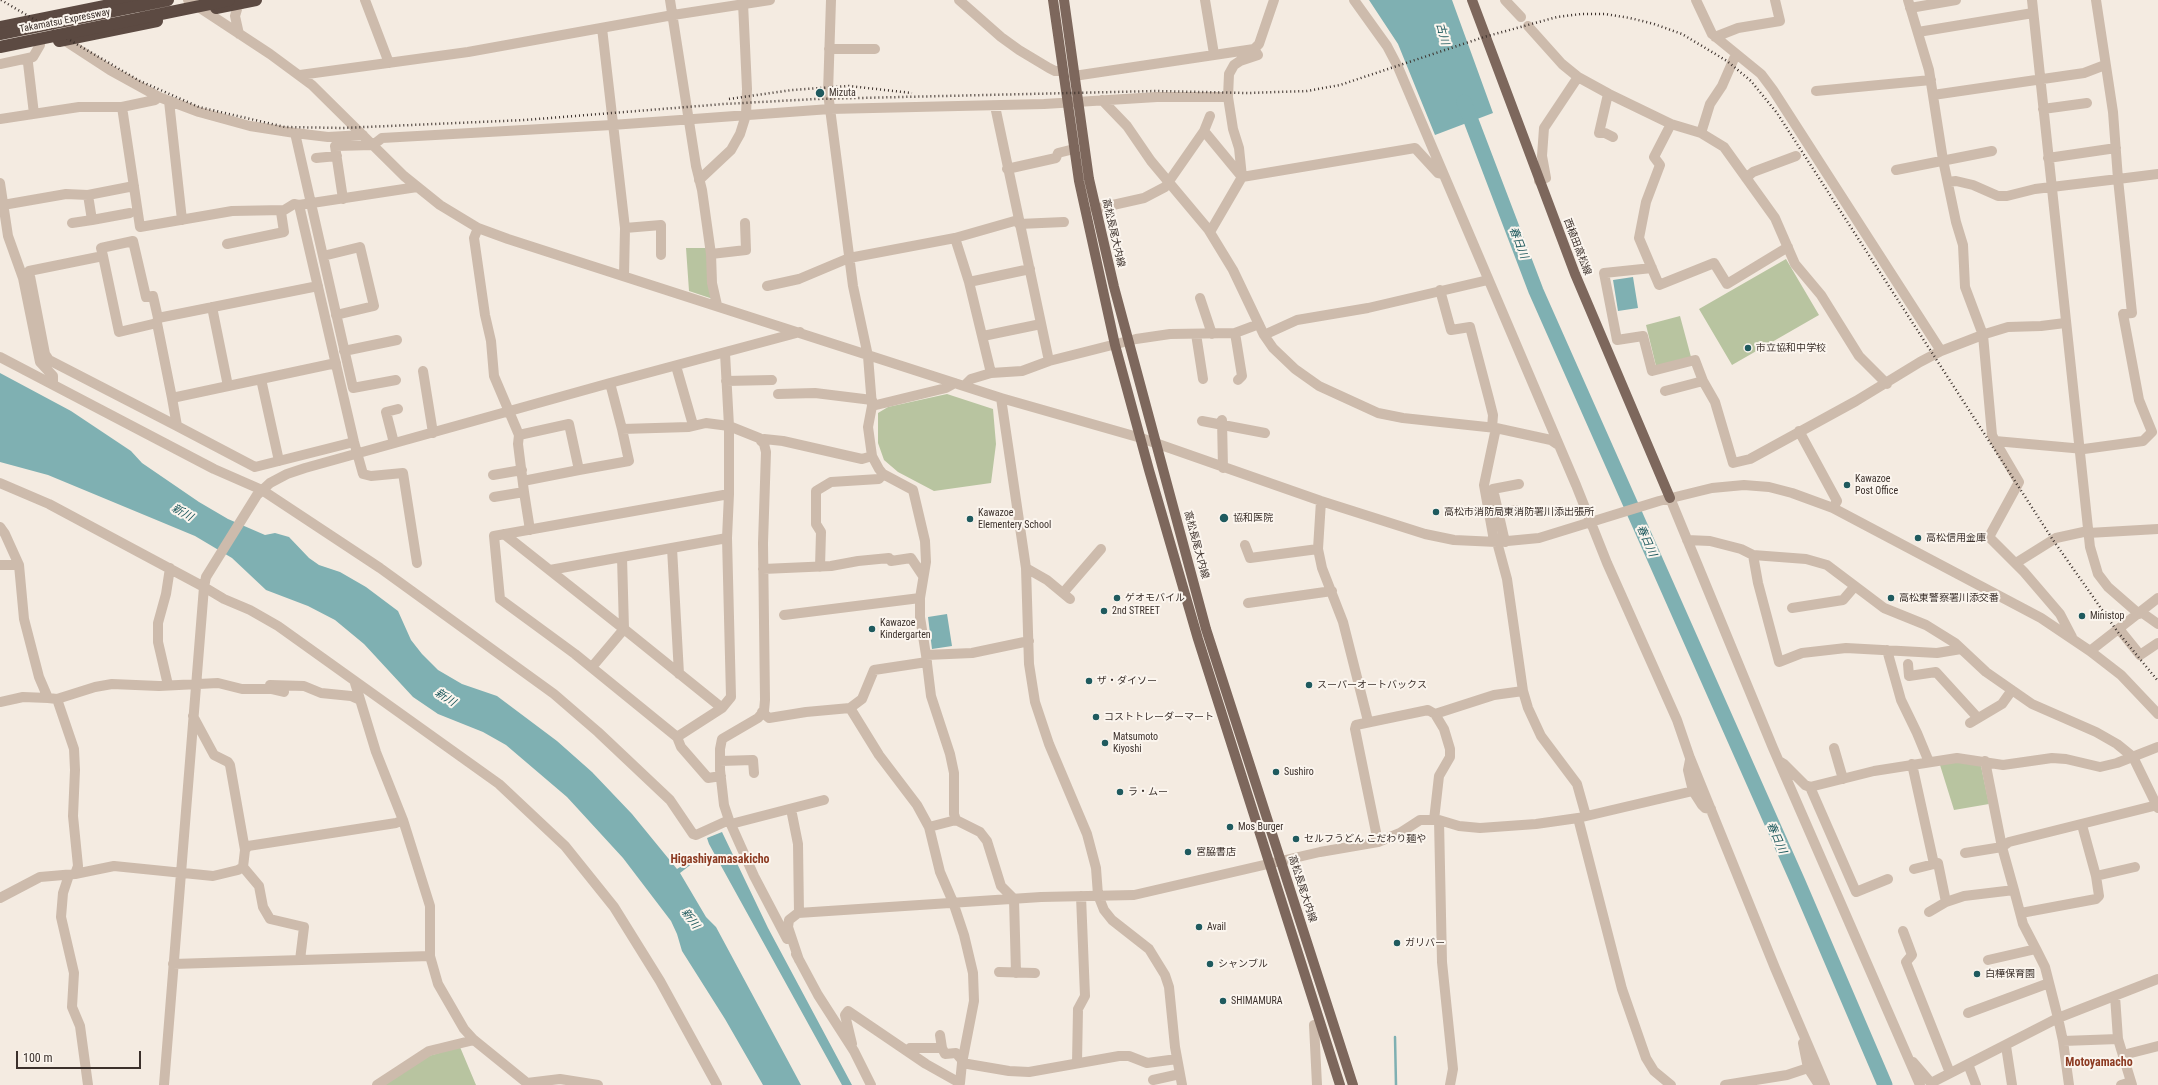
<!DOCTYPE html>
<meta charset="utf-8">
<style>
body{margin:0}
#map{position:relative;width:2158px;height:1085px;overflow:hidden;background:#f4ebe1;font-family:"Roboto Condensed",sans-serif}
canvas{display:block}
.scale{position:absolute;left:16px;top:1051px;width:125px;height:18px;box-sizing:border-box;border:2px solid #3b302b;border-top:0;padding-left:5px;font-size:12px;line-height:14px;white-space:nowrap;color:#3b302b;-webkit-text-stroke:3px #fbf5ee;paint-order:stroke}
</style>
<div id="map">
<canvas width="2158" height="1085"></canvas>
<div class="scale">100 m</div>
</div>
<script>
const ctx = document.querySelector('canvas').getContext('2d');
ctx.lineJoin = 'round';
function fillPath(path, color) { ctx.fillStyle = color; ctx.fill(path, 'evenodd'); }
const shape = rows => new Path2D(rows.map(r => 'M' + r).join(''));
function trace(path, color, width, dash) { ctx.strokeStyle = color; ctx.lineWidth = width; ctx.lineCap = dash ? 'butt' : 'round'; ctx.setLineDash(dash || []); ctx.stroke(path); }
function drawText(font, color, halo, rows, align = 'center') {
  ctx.font = font + ' "Roboto Condensed","Noto Sans JP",sans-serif'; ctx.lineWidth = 4; ctx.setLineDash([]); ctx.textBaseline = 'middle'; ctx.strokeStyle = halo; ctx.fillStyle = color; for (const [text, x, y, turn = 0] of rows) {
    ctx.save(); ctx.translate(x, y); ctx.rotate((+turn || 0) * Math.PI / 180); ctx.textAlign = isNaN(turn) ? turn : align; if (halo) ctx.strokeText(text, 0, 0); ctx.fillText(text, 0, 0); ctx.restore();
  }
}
fillPath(shape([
 [686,248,708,248,713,299,689,291],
 [1786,259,1819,315,1732,365,1699,309],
 [1680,316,1691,357,1656,366,1646,325],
 [947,394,993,409,996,444,991,483,934,491,898,472,884,460,878,443,878,413,888,407],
 [1955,761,1981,766,1989,804,1954,810,1940,765],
 [460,1047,476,1085,382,1085,425,1057]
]), '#b8c4a0');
fillPath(shape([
 [1369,0,1452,0,1493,113,1435,135,1398,44],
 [1633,277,1638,308,1618,311,1613,280],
 [0,373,71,411,131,451,142,463,199,502,228,519,265,535,275,533,289,537,309,558,319,565,340,572,366,587,398,611,411,640,422,654,438,670,462,684,497,696,557,741,592,772,632,814,677,869,691,860,693,863,680,873,706,917,716,927,801,1085,763,1085,725,1019,682,951,677,934,671,921,623,858,567,797,506,745,483,732,438,714,413,697,364,644,335,620,308,606,266,590,232,558,195,536,48,475,0,462],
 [947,614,952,646,932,649,928,617],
 [722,832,768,928,852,1085,842,1085,709,844,707,838]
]), '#7fb0b2');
trace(shape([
 [1395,1037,1396,1085]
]), '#7fb0b2', 2.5);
trace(shape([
 [1464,102,1536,291,1798,882,1885,1085]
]), '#7fb0b2', 15);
trace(shape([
 [188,0,270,54,312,85,404,176,440,205,478,228,508,239,1001,398,1141,438,1321,501,1425,534,1454,540,1497,542,1539,538,1659,501,1712,488,1744,485,1769,487,1792,493,1833,508,2041,618,2090,651,2121,675,2158,714],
 [365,0,389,63],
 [670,0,696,166,702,190,711,254,712,283,717,305],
 [831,0,828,93,853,286,868,356,872,406,868,427,872,456,879,469,883,474,913,490,925,541,926,562,920,598,920,617,926,655],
 [959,0,1001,37,1019,50,1049,68,1055,71,1063,71],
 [1205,0,1214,54],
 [1354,0,1387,46,1398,67,1576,485,1607,563,1677,720,1690,758,1775,968,1825,1085],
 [1505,0,1521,17],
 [1696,0,1712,34,1761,74,1773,90,1941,351,1985,334,2008,327,2041,326,2065,323],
 [1908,0,1929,70,1943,160,1956,222,1963,245,1965,287,1983,335,1992,435,1995,441,2084,449,2143,441,2152,432,2139,400,2123,314,2132,313,2118,179,2035,189,2007,196,1998,196,1973,185,1956,181,1948,182],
 [2032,0,2090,547,2098,574,2108,587,2139,614],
 [2096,0,2113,112,2118,179,2158,174],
 [1910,8,1956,0],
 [1528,26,1562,64,1578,77,1544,128,1542,156,1546,178,1539,181],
 [602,28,625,228,624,276],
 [1918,32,2033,13],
 [239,34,235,16,238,6,243,3],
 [1715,37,1738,28,1780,21,1775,0],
 [64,40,110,70,159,97,199,112,250,126,295,133,328,137,363,135],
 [829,49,875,49],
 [1736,54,1722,86,1710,104,1701,133,1724,147,1775,218,1795,264,1821,295,1859,356,1887,384],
 [28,63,34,114],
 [0,64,33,57,40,45],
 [300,75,468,52,673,15,770,0],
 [1074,76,1254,49,1259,44,1274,0],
 [1578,77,1609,94,1671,124,1701,133],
 [1816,91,1931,80],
 [1608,94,1599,133,1605,133,1613,137],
 [1933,95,2084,73,2105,65],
 [1102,100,1127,126,1151,161,1208,229,1233,270,1264,335,1273,348,1295,369,1319,386,1378,413,1403,418,1496,428,1551,440,1557,444],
 [169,101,182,220],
 [995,106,1049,361],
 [122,107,155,100,159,97],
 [2043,109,2087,103],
 [0,119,79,107,122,107,140,227,232,211,284,210],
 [1671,124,1654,157,1660,165,1646,202,1639,238,1659,285,1714,263,1727,284,1788,247],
 [1204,131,1242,177,1415,148,1438,173,1443,174],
 [295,133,353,388,396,380],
 [316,158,337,156],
 [2048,158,2116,148],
 [1007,169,1056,158,1058,153,1074,149],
 [1896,170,1992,151],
 [1746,178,1753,172,1796,156],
 [699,180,731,150,740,134,746,115,747,89,743,3],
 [0,183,8,236,23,278,40,362,53,376,53,383],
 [417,187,299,205,354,442,363,474,371,476,403,473,417,563],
 [88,195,92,220,130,213],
 [343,199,335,146,373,145,382,138,612,125,830,109,1044,104,1157,97,1228,97],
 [3,205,66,194,88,195,134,186],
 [1095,209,1144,198,1165,187,1204,131,1210,116],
 [72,223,92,220],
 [1019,224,1064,222],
 [478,228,474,238,485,315,491,341,494,376,519,435,518,444,524,492,530,530],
 [625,228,661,225,661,255],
 [1210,232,1242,177,1239,148,1233,129,1228,97,1229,74,1234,65,1240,61,1258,55,1254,49],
 [955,238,969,282,991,373],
 [227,244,284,232,281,212,294,204,299,205],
 [711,254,746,250,745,223],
 [103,256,101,248,133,241,146,297,153,296,158,318],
 [323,256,360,247,374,306,336,315],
 [1652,268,1604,273,1617,340,1643,336,1652,371,1695,360,1703,381,1715,402,1733,463,1750,459,1856,401,1920,362,1941,351],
 [969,282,1030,269],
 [318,286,158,318,157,323,172,398,336,363],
 [767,286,799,279,849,258,955,238,1018,220],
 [1440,290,1451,330,1470,327,1489,399,1493,415,1492,428],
 [1200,298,1212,334],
 [212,307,228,386],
 [157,323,119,332,103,256,29,271,45,354,49,360,177,426],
 [1235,333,1242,376,1238,380],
 [1196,334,1203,379],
 [1264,335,1297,320,1368,308,1488,280],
 [983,336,1041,324],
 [344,351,397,340],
 [725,353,729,426,759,438,764,444,766,452,763,543,765,700,764,711,758,718,722,739,720,749,720,770,724,805,729,820,754,876,787,939],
 [0,357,214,469,262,490,380,568,554,694,598,732,670,800,693,834,696,835,729,820],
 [676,366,693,425],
 [423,371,433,433],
 [261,379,279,461],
 [726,381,772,380],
 [610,383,622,429],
 [964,386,971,379,991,373,1022,371,1049,361,1136,339,1170,334,1235,333,1259,324],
 [1665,391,1703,381],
 [778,394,815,393,872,400],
 [172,398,177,426,255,467,354,442],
 [1001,398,1026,568,1029,664,1035,702,1049,744,1087,834,1096,868,1098,895,1104,910,1112,920,1149,949,1165,975,1169,987,1175,1047,1182,1085],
 [872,406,946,388,955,383],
 [1222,420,1223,468],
 [1202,421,1265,433],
 [1496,428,1484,485,1493,535,1497,542,1507,579,1523,691,1528,708,1541,736,1577,784,1586,816],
 [1799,431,1837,501,1833,508],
 [519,435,569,424,579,470,523,481],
 [761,441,764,439,783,441,862,459,872,456],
 [1995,441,2019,482,1989,537,2024,572,2060,614,2072,637],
 [394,443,386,412,398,409],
 [579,470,629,461,622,429,689,427,706,423,729,426,729,494,727,538,731,697,722,708,677,737,575,654,500,599,494,536,729,494],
 [493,475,522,470],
 [0,483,49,504,204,587,206,577,257,495,270,483,287,474,305,468,610,383,800,332],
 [494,497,524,492],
 [1670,498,1773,748,1920,1085],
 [1321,501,1318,549,1322,568,1343,622,1368,721],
 [1498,514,1516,510],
 [0,527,5,534,19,565,24,619,39,677,48,698,57,699],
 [2088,533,2158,529],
 [504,534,624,629,592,667],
 [1687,540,1710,541,1741,549,1753,555,1806,559,1827,565,1884,608,1926,625,1955,643,1986,672,2032,704,2096,732,2117,744,2133,757,2158,808],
 [1505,542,1493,489,1519,484],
 [1245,545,1250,558,1318,549],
 [672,548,679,674],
 [1753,555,1758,583,1779,662,1802,653,1846,648,1937,653,1961,649],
 [622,557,624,629,722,708],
 [2016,563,2056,538,2088,531],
 [0,565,19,565],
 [820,567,821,532,816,524,816,491,831,482,879,479,883,474],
 [1026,568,1047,580,1070,599],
 [763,569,831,566,858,561,889,558,891,561,911,558,923,576],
 [550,570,727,538],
 [1063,593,1101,549],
 [1248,603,1332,591],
 [1792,608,1843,600,1855,586],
 [2141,612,2158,624],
 [784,615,920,598],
 [2119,629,2140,655,2158,643],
 [1887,650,1901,700,1917,733,1929,762],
 [2090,651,2158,598],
 [1908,664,1909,676,1936,672,1978,718],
 [355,683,376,752,403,820,430,906,430,956,438,984,464,1029,474,1040,527,1083,560,1079,598,1085],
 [168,685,158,642,158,623,166,594,170,568],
 [270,685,304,686,321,693,351,696,360,700],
 [0,702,23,697,48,698],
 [850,708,862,699,874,670,927,662],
 [762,712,769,718,806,712,850,708,879,755,917,805,929,827,956,820],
 [193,716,214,755,228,762,230,765,245,850],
 [1970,723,2002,704,2012,690],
 [677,737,681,747,708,778,721,776],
 [1834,748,1843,779],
 [1690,760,1688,770,1693,791,1702,805,1705,808,1711,809],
 [720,761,753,760,754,773],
 [1779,761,1784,764,1805,785,1810,787,1874,771,1957,758,2003,765,2052,758,2066,759,2100,767,2117,763,2158,747],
 [1985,761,2002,847,2014,890],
 [1912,764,1934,864],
 [1810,787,1856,892,1888,879],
 [791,809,798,844,799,913],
 [1578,818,1622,989,1646,1058,1654,1071,1671,1085],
 [1434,820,1439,776,1450,757,1450,749,1444,729,1435,714],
 [1439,820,1442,962,1453,1069,1450,1085],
 [731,824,824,800],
 [929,827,940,872,953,902,964,935,973,973,974,1001,962,1063],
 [1378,842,1355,729,1356,725,1428,710,1435,714,1494,695,1523,691],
 [1965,853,2002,847,2009,842,2157,805],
 [243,867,259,886,263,907,270,919,304,927,300,960],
 [1914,869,1938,863,1946,902],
 [75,874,78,866,73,816,75,770,74,749,57,699,95,687,112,684,159,686,218,683,242,689,271,689,284,692],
 [69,875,63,893,61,917,74,973,72,1007,80,1026,88,1085],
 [2096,876,2135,867],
 [0,898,40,877,75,874,114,866,213,876,238,870,243,867,245,850,248,846,396,823,403,820],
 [1929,912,1946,902,1964,896,2014,890,2023,924,2036,949],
 [2021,913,2096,899,2099,896,2096,876,2082,825],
 [1903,931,1912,955,1906,962,1950,1073],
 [796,954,818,995,854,1051,871,1085],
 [799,960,788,927,789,920,798,913,1041,897,1134,895,1320,852,1378,842,1400,833,1420,820,1439,820,1459,826,1480,828,1536,824,1578,818,1693,791],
 [1988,960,2036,949,2045,967,2058,1018,2063,1041,2069,1085],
 [173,964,430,956],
 [999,972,1035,973],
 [1016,973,1014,899,1001,886,987,841,980,832,956,820,954,814,954,773,950,754,931,696,926,655,972,653,1029,641],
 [2115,996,2118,1039,2132,1085],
 [1968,1013,2049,983],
 [940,1035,942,1048,945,1054,956,1053,962,1060],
 [2063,1041,2118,1039],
 [1803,1043,1808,1068,1819,1085],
 [852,1044,845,1015,848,1011,926,1064,960,1083,962,1063,1009,1071,1029,1072,1119,1056,1129,1056,1147,1063,1177,1059],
 [2006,1046,2012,1085],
 [907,1051,910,1048,942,1048],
 [2123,1055,2158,1046],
 [1913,1062,1931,1083],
 [1077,1063,1078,1009,1085,996,1081,896],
 [1968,1064,1976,1085],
 [1153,1080,1180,1074],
 [164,1085,204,587,224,599,250,610,278,626,499,784,565,846,614,907,660,981,717,1085],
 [377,1085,429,1051,474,1040],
 [1317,1085,1314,1025,1320,1023],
 [1725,1085,1787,1075,1808,1068],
 [1932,1085,1931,1083,2058,1018,2158,979],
 [2121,1085,2131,1082]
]), '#cdbbac', 10);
trace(shape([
 [1053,0,1079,181,1115,345,1149,470,1198,639,1340,1085],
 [1064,0,1089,179,1114,287,1206,629,1353,1085],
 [1472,0,1575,274,1670,498]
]), '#7d675c', 10);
trace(shape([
 [216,8,256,0],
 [0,27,134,0],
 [59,41,157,21]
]), '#5c4a42', 12);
trace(shape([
 [1,0,140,81,199,107,285,127,343,128,525,120,724,104,816,99,1156,91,1248,93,1307,91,1340,85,1484,37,1557,17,1581,14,1605,14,1630,18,1654,24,1682,34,1727,61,1751,81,1777,113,2053,540,2117,631,2158,681],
 [729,99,792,90,849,86,912,93]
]), '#3b302b', 2.5, [1, 3]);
trace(shape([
 [0,34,168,0],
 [0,47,229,0]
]), '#5c4a42', 12);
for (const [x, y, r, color] of [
 [820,93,5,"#1f5a5e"],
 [1748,348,4,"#1f5a5e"],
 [1847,485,4,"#1f5a5e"],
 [1436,512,4,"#1f5a5e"],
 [1224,518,5,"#1f5a5e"],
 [970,519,4,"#1f5a5e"],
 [1918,538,4,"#1f5a5e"],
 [1117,598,4,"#1f5a5e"],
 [1891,598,4,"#1f5a5e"],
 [1104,611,4,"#1f5a5e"],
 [2082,616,4,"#1f5a5e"],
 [872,629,4,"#1f5a5e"],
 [1089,681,4,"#1f5a5e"],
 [1309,685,4,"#1f5a5e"],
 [1096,717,4,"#1f5a5e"],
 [1105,743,4,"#1f5a5e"],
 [1276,772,4,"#1f5a5e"],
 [1120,792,4,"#1f5a5e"],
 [1230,827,4,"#1f5a5e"],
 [1296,839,4,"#1f5a5e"],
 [1188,852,4,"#1f5a5e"],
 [1199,927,4,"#1f5a5e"],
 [1397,943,4,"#1f5a5e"],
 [1210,964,4,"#1f5a5e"],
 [1977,974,4,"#1f5a5e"],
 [1223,1001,4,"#1f5a5e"]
]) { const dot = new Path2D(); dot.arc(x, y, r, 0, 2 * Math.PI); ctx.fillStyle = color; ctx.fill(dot); trace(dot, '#fbf5ee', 1.5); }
drawText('10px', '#3b302b', '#fbf5ee', [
 ["Takamatsu Expressway",65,21,-11],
 ["高松長尾大内線",1113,233,77],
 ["西植田高松線",1577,247,69],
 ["高松長尾大内線",1196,545,75],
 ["高松長尾大内線",1302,889,72]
]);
drawText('10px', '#3b302b', '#fbf5ee', [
 ["Mizuta",829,93],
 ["市立協和中学校",1756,348],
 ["Kawazoe",1855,479],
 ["Post Office",1855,491],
 ["高松市消防局東消防署川添出張所",1444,512],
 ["Kawazoe",978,513],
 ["Elementery School",978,525],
 ["協和医院",1233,518],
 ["高松信用金庫",1926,538],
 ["ゲオモバイル",1125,598],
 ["高松東警察署川添交番",1899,598],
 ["2nd STREET",1112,611],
 ["Ministop",2090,616],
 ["Kawazoe",880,623],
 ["Kindergarten",880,635],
 ["ザ・ダイソー",1097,681],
 ["スーパーオートバックス",1317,685],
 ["コストトレーダーマート",1104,717],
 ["Matsumoto",1113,737],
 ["Kiyoshi",1113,749],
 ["Sushiro",1284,772],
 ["ラ・ムー",1128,792],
 ["Mos Burger",1238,827],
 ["セルフうどん こだわり麺や",1304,839],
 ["宮脇書店",1196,852],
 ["Avail",1207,927],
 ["ガリバー",1405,943],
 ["シャンブル",1218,964],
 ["白樺保育園",1985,974],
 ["SHIMAMURA",1231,1001]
], 'left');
drawText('italic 11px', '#1f5a5e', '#fbf5ee', [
 ["古川",1442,34,75],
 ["春日川",1518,243,69],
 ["新川",182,513,30],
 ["春日川",1646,541,66],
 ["新川",445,698,33],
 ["春日川",1776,838,66],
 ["新川",690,919,54]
]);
drawText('bold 12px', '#8c3b22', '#fbf5ee', [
 ["Higashiyamasakicho",720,860],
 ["Motoyamacho",2099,1063]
]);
</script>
